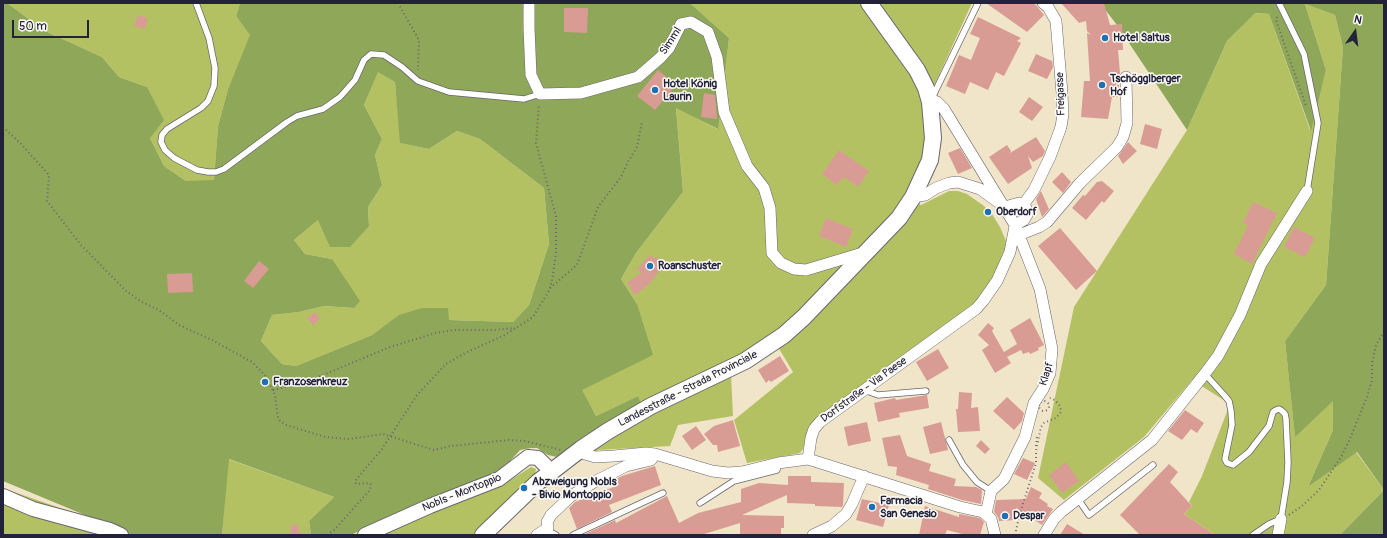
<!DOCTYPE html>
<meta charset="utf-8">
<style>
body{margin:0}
#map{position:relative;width:1387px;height:538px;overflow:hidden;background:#f0e5c9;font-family:Pangolin,sans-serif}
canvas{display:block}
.frame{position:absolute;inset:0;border:4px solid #22223b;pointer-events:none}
.north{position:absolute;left:1335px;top:12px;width:40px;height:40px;-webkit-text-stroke:3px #fdfcf7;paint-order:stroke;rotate:14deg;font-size:11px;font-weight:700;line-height:16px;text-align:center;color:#22223b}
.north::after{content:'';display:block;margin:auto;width:14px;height:18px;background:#22223b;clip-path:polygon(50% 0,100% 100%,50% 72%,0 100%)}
.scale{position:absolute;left:12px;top:20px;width:77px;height:18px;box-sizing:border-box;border:2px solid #22223b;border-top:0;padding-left:5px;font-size:12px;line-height:14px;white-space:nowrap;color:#22223b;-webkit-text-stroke:3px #fdfcf7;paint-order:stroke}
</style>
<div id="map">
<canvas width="1387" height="538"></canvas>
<div class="frame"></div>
<div class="north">N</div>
<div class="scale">50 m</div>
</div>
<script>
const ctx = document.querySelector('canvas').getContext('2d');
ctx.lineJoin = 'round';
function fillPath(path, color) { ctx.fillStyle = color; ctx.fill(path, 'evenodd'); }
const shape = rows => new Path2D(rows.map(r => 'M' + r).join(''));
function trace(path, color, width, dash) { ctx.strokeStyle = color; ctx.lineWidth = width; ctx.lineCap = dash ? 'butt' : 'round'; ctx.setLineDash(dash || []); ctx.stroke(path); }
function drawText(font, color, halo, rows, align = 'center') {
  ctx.font = font + ' Pangolin,sans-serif'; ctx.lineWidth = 3; ctx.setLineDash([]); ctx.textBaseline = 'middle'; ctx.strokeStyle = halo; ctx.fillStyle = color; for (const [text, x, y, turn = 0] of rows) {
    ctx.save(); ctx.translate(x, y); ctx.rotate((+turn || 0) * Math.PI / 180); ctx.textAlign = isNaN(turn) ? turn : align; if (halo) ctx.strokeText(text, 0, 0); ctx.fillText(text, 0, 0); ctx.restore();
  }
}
fillPath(shape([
 [7,3,240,3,236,16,251,35,228,89,218,126,214,181,186,181,164,166,150,138,147,87,119,77,102,57,45,31],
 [690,3,861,3,883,11,881,3,972,3,923,110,927,141,922,166,908,199,921,205,949,191,958,191,967,194,984,206,992,214,1000,227,1006,241,1004,255,991,283,971,306,808,429,803,449,800,453,747,463,734,420,793,372,778,347,731,374,733,416,678,425,670,446,598,450,566,470,638,396,596,416,581,390,637,304,621,279,636,253,683,192,676,107,717,129,729,38],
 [1305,4,1335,15,1343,47,1326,285,1285,341,1295,436,1333,400,1333,430,1308,487,1356,452,1384,490,1340,535,1215,535,1184,514,1192,506,1189,502,1202,476,1230,404,1192,380,1144,437,1064,500,1038,478,1074,307,1187,130,1227,41,1254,13,1269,14,1310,130,1326,70],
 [378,71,395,82,401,143,429,149,457,131,480,139,544,188,549,244,529,305,513,322,448,320,399,316,372,335,296,366,282,364,261,341,272,315,299,312,324,306,354,308,332,259,305,254,294,240,318,220,369,226,368,207,382,185,375,155,382,139,364,105],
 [228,459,334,497,309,521,311,535,222,535],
 [531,467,536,469,535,474,474,535,375,535,512,479],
 [3,488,125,531,133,535,3,535]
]), '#b4c163');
fillPath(shape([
 [3,3,7,3,45,31,102,57,119,77,147,87,164,120,150,138,164,166,186,181,214,180,218,126,228,89,250,35,236,16,240,3,690,3,729,38,718,129,676,108,683,192,636,253,621,279,637,304,653,355,582,390,596,416,638,396,641,405,557,457,548,455,537,448,531,448,520,450,501,471,383,519,351,535,311,535,309,521,334,497,229,459,222,535,133,535,3,481],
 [378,72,395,82,400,143,429,149,457,131,480,139,544,188,549,244,529,305,513,322,449,320,448,308,422,308,399,315,372,335,296,366,282,364,261,341,272,315,299,312,324,306,354,308,360,301,332,259,305,254,294,240,318,220,330,247,350,247,369,226,368,207,382,185,375,155,382,139,364,105],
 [1100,3,1384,3,1384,535,1340,535,1384,490,1357,452,1308,487,1333,430,1333,401,1295,437,1285,341,1326,285,1343,47,1335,15,1305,4,1326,70,1311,131,1269,14,1255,13,1227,41,1187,130,1117,25]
]), '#8fa759');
fillPath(shape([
 [986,3,1032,3,1036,5,1044,15,1027,32],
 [1061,3,1104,3,1110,25,1122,24,1123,50,1118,50,1120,73,1116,85,1119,85,1119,97,1112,97,1108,119,1081,117,1084,81,1090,81,1087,33,1091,35,1087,31,1086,21,1079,23],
 [564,8,588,8,587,33,564,32],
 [138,15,148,18,145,29,134,26],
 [978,17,1021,38,1017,41,1021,43,1004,76,996,72,988,90,970,82,965,94,946,86,959,55,971,60,980,38,970,34],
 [1036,54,1052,61,1053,67,1047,79,1028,71],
 [658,70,676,85,655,110,637,96],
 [704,93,715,95,717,119,701,117],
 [1029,97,1043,107,1032,121,1019,112],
 [1145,124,1162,129,1157,149,1140,144],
 [1036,137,1045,151,1043,156,1033,162,1028,156,1032,168,1008,184,989,157,1007,145,1011,151,1010,153],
 [1128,142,1137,151,1123,164,1118,156],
 [960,148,972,168,958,174,948,153],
 [839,150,869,171,858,187,844,177,837,185,822,174],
 [1062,172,1071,182,1063,193,1052,182],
 [1102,181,1114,191,1104,203,1102,201,1086,220,1072,208,1083,195,1085,196,1097,182],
 [1041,191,1049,209,1042,217,1036,199],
 [1253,202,1277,213,1252,264,1234,254,1248,225,1243,223],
 [826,218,853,229,846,247,819,236],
 [1294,227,1315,238,1305,257,1284,247],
 [1060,228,1097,271,1076,290,1038,246],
 [650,255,654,258,657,257,664,265,648,285,635,295,627,283,642,272,637,269],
 [259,261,269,269,253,288,244,281],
 [192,273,193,292,168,293,167,274],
 [315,312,320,319,313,325,307,318],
 [1030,318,1044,345,1038,348,1039,350,1030,354,1029,352,1023,354,1021,350,1007,357,1011,363,995,373,982,350,989,345,978,335,988,323,994,328,992,331,1004,352,1017,344,1010,330],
 [938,349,949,368,927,381,916,362],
 [780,356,789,371,771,382,769,380,766,383,758,370],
 [959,392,972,393,971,408,978,407,980,431,958,432,956,409,958,409],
 [927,395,929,408,899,413,900,417,878,422,874,403,895,398,896,400],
 [1007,397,1024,413,1022,421,1014,430,993,411],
 [1185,410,1204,423,1197,433,1191,429,1182,440,1168,431],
 [733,420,740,446,718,452,717,445,713,445,704,434,714,426],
 [867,422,871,441,848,446,844,427],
 [941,422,948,450,930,454,923,427],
 [696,426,706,440,692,450,682,436],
 [900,435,907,456,931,464,929,471,956,479,954,486,976,487,982,490,981,504,962,500,928,489,929,485,896,475,897,467,888,466,882,438],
 [981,440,990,449,985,454,976,446],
 [1023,458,1035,463,1027,480,1014,474],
 [1066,462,1079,481,1062,493,1049,475],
 [1169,464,1178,472,1170,482,1192,506,1184,514,1215,535,1140,535,1120,515],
 [655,466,661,485,609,505,612,512,577,529,569,508,575,502,619,485,616,479,622,476],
 [788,476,811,476,811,482,844,483,843,505,842,507,815,506,815,504,787,503,787,495,742,515,784,516,784,528,781,528,781,535,740,535,740,523,701,535,583,535,615,520,616,523,667,496,679,523,698,513,741,502,741,489,759,483,788,485],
 [1031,487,1042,493,1039,498,1048,504,1047,506,1053,509,1042,525,1016,508,1016,520,999,521,998,517,994,512,996,500,1026,499],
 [862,499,889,505,883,527,856,520],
 [925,506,959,517,959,514,980,518,984,522,980,535,966,535,947,530,945,535,919,535],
 [297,524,300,535,292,535,290,526],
 [1067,524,1085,535,1060,535]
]), '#d99c95');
const service = shape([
 [196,3,209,38,215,68,214,86,208,101,201,108,167,129,162,135,161,142,165,150,174,158,197,170,208,172,216,172,224,169,287,122,297,116,323,109,340,97,355,80,364,60,371,54,384,55,402,67,418,81,449,92,524,99,540,94],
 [1279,3,1304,54,1318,123,1307,191],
 [932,98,978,3],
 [1205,374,1224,395,1229,401,1231,411,1232,425,1225,459,1227,463,1233,465,1249,452,1269,426,1273,412,1276,410,1279,409,1282,411,1285,414,1286,419,1288,462,1287,482,1281,519,1269,524,1253,535],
 [864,390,878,395,926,391],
 [949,440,963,465,968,471,977,482,991,491],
 [1078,499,1089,515,1153,465],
 [700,503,734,481,777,470,778,463],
 [548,528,550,532,556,535],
 [573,535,663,493]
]);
const minor = shape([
 [529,3,529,28,531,75,540,94,581,93,638,77,660,58,669,48,681,24,691,22,708,32,717,57,724,112,747,166,764,188,770,208,772,253,781,263,794,269,806,270,866,252],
 [930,102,934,101,937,102,944,109,1015,225,1040,289,1052,349,1050,373,1043,389,1034,403,1025,437,1004,479,991,491,986,514],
 [913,197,925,195,936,188,949,183,958,182,980,189,998,202],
 [1023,205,1034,190,1050,157,1061,127,1063,114,1062,93,1056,21,1048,7,1043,3],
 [1005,207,1019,203,1023,205,1026,208,1027,215,1024,220,1015,225],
 [1019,235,1039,227,1047,222,1080,183,1117,147,1123,137,1127,123,1126,77],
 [581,449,585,454,595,457,614,456,646,453,655,454,712,471,728,473,742,472,778,463,808,459,960,507,983,512,991,519,995,535],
 [808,459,811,438,814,429,820,422,976,309,983,301,997,281,1010,252,1015,226],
 [537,535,548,528,547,522,551,515,571,496,594,482,626,466,651,460,655,454],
 [813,535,832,526,846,514,852,504,864,476],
 [1044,535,1054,519,1061,512,1152,440,1203,376,1218,356,1240,315,1261,264,1307,191],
 [1278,535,1281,519]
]);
const tertiary = shape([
 [3,496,33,509,110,530,121,535],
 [365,535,430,506,499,479,528,457,538,458,551,471]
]);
const secondary = shape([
 [483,535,538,482,581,449,608,431,651,406,745,361,784,335,804,317,899,218,913,197,930,160,933,138,930,102,926,88,917,70,869,3]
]);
trace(service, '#6a666d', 7);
trace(minor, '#6a666d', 12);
trace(tertiary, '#6a666d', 16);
trace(secondary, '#6a666d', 18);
trace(shape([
 [398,3,419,40,418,70],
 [1277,17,1276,20,1306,106],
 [3,127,21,144,49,175,47,201,81,245,126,291,142,302,159,310,179,325,212,340,252,362,264,374,268,380,275,395,278,417,280,421,286,425,325,437,349,439,383,434,434,450,451,446,509,440,525,441,561,450],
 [550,288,577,265,598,207,621,177,628,162,637,147,642,122],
 [273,390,311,380,390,347,436,333,454,330,495,330,515,328],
 '1039 406a5 5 0 1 1 10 0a5 5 0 1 1-10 0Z',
 [1036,446,1037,436],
 [1289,515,1302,506,1319,490,1341,457,1349,441,1367,397,1372,380,1372,363,1376,345,1384,332],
 [327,535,334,530,370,490,371,486,370,483,356,484,355,481,382,449,417,395,446,364,465,353,505,335,533,317,550,289,553,275,556,252,556,216,536,143,539,104],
 [1015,535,1020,513,1036,463,1036,451,1041,427,1044,423,1056,418,1061,412,1060,406,1055,400,1050,398]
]), '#6a666d', 2, [1, 3]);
trace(service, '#fff', 5.5);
trace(minor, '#fff', 11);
trace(tertiary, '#fff', 14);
trace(secondary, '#fff', 16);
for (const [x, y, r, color] of [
 [1105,38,4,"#1f6fb2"],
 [1102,85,4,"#1f6fb2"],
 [655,90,4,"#1f6fb2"],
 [988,212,4,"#1f6fb2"],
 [650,266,4,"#1f6fb2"],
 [265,382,4,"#1f6fb2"],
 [524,488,4,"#1f6fb2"],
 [872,507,4,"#1f6fb2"],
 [1005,516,4,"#1f6fb2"]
]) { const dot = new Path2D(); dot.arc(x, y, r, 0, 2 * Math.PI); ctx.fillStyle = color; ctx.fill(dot); trace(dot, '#fdfcf7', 1.5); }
drawText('bold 11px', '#22223b', '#fdfcf7', [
 ["Hotel Saltus",1113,38],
 ["Tschögglberger",1110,79],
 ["Hof",1110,92],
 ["Hotel König",663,84],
 ["Laurin",663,97],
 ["Oberdorf",996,212],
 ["Roanschuster",658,266],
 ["Franzosenkreuz",273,382],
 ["Abzweigung Nobls",532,482],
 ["- Bivio Montoppio",532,495],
 ["Farmacia",880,501],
 ["San Genesio",880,514],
 ["Despar",1013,516]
], 'left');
drawText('11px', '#22223b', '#fdfcf7', [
 ["Simml",671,41,-57],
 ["Freigasse",1061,94,-92],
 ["Klapf",1047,374,-73],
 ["Landesstraße - Strada Provinciale",688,389,-27],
 ["Dorfstraße - Via Paese",864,390,-36],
 ["Nobls - Montoppio",462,493,-22]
]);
</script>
